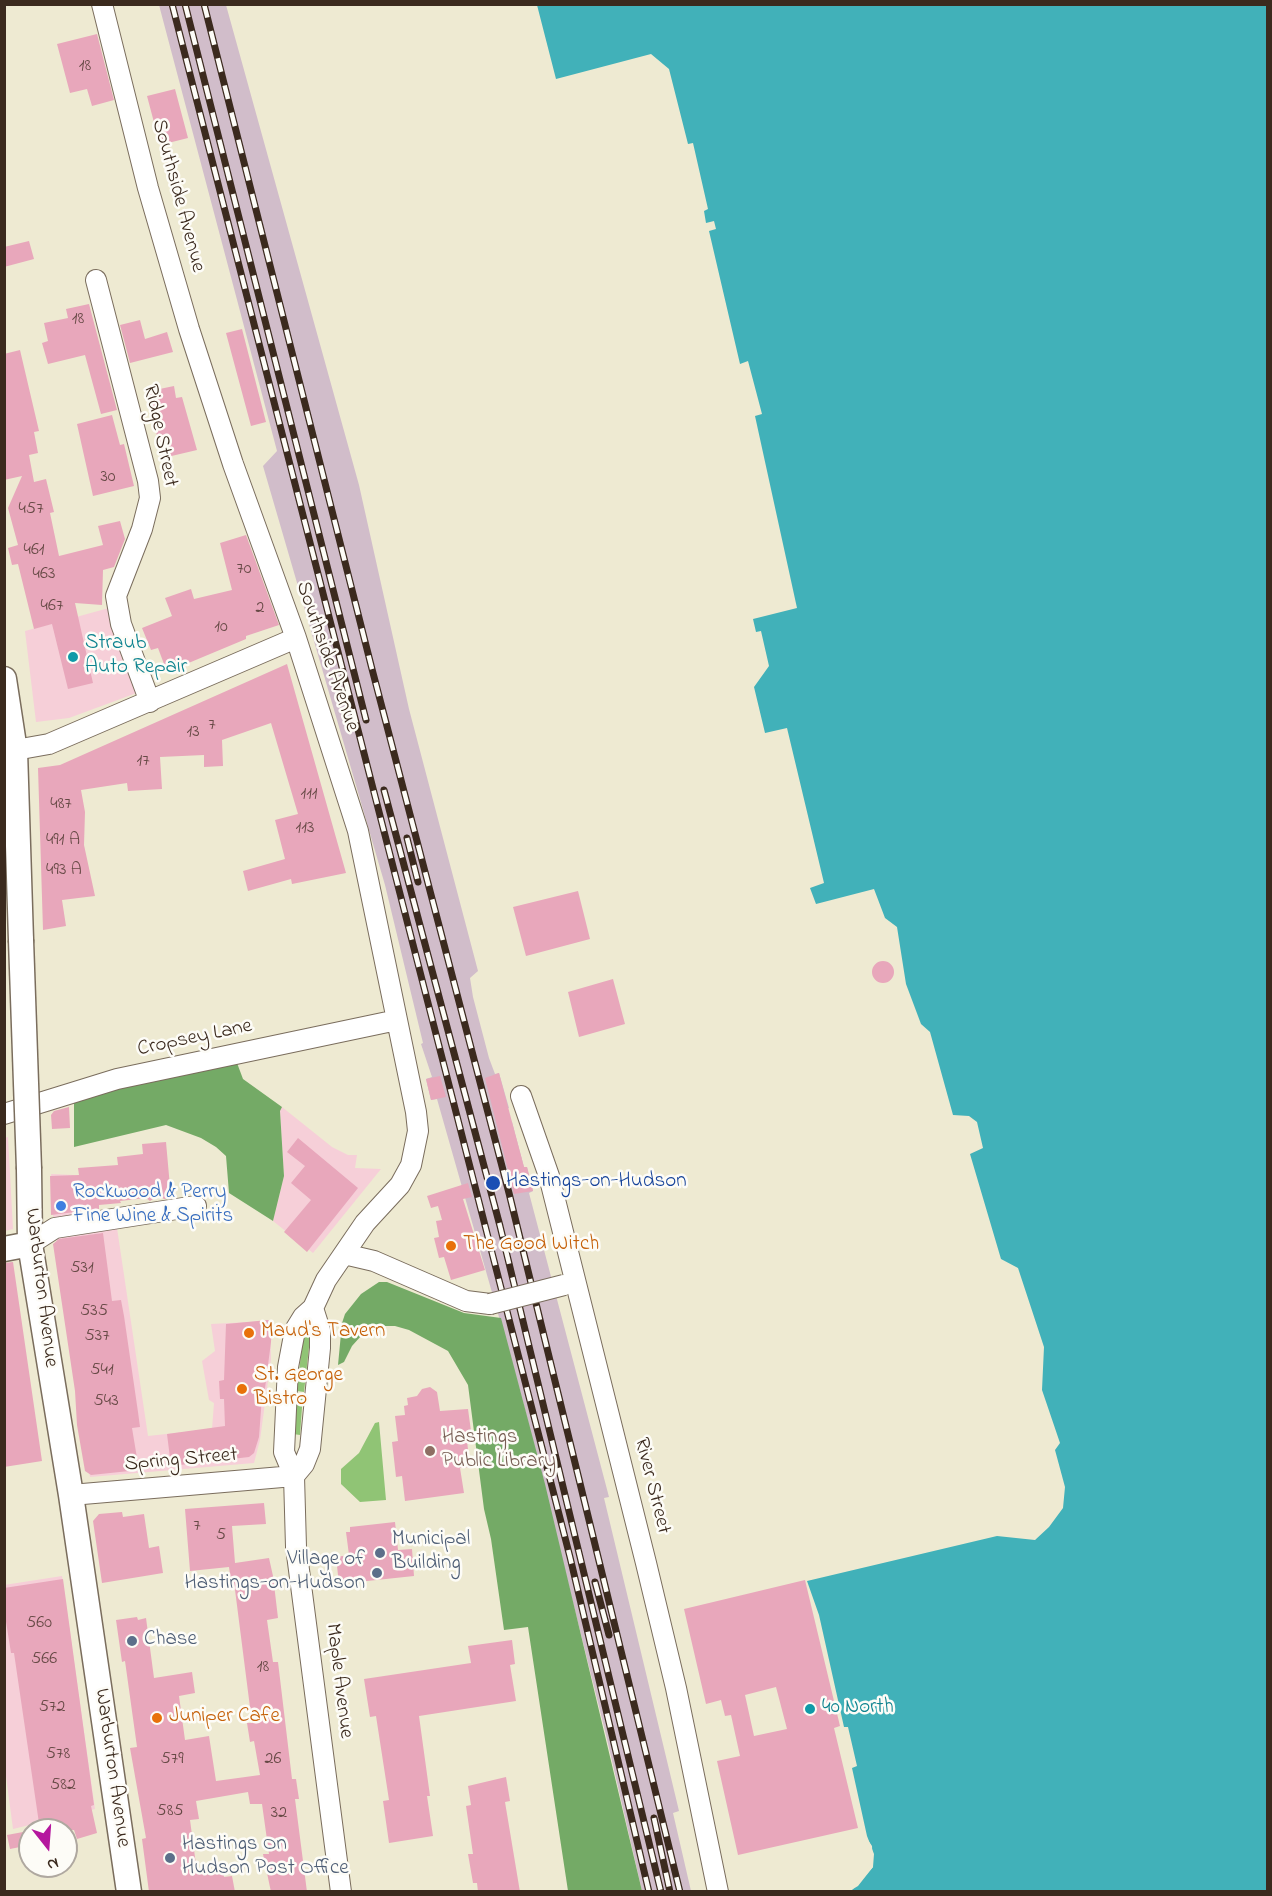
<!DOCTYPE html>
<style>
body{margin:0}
#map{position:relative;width:1272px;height:1896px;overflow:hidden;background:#eeead2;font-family:"Indie Flower",sans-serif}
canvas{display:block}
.frame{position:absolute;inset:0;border:6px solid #3b2a1e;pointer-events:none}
.north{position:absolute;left:18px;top:1818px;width:60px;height:60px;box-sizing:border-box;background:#fdfcf7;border:2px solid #afa8a0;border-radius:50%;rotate:163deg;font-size:16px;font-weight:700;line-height:24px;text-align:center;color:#3b2a1e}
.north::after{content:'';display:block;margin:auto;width:21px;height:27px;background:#b5179e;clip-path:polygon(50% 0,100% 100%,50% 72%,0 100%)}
</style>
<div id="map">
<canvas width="1272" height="1896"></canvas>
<div class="frame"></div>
<div class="north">N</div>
</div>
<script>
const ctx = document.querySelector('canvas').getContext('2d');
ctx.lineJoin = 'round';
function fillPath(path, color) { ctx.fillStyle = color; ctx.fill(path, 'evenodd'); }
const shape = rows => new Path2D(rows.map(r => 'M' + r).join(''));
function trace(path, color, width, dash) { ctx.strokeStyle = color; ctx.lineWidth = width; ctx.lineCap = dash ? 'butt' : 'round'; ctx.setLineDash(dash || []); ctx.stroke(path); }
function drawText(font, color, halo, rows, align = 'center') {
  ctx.font = font + ' "Indie Flower",sans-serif'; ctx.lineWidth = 5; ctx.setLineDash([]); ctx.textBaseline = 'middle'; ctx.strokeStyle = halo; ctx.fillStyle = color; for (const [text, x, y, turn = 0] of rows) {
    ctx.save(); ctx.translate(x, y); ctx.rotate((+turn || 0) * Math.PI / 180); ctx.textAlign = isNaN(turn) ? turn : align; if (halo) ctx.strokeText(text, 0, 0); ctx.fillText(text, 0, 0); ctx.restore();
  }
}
fillPath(shape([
 [109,608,142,691,69,718,36,722,25,631],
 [282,1107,332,1147,348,1155,357,1155,355,1168,381,1169,313,1253,273,1221,284,1176,280,1111],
 [8,1137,13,1229,5,1231,4,1138],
 [51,1174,74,1175,75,1235,117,1228,148,1436,212,1429,214,1403,209,1400,202,1361,215,1351,211,1324,270,1321,271,1359,260,1440,254,1463,90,1477,53,1215],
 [62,1576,95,1809,13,1829,4,1761,4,1585]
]), '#f6cfd8');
fillPath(shape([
 [159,5,226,5,359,485,409,709,478,971,470,978,473,997,489,1058,495,1074,499,1073,509,1108,502,1110,512,1122,524,1167,527,1167,533,1191,529,1193,609,1497,604,1498,679,1811,673,1813,691,1891,642,1891,606,1735,522,1398,437,1099,431,1100,426,1079,432,1077,421,1044,423,1043,385,885,263,466,277,451]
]), '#d1bdca');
fillPath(shape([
 [305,1331,310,1338,304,1392,297,1391,303,1335],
 [297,1394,303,1394,300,1435,293,1434],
 [379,1422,386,1500,360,1502,341,1484,341,1469,359,1453,375,1423]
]), '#90c475');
fillPath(shape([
 [237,1063,243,1079,282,1107,280,1111,284,1176,273,1221,229,1193,226,1156,216,1147,201,1138,166,1125,74,1147,74,1096],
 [379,1282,387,1282,464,1313,501,1318,545,1484,642,1891,568,1891,528,1627,504,1630,491,1539,484,1509,468,1385,448,1351,409,1330,395,1326,385,1326,361,1336,352,1346,344,1362,338,1365,342,1323,345,1314,361,1294]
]), '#74aa66');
fillPath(shape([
 [537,5,1267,5,1267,1891,851,1891,873,1867,874,1854,867,1836,852,1768,857,1766,848,1727,844,1727,819,1615,807,1581,997,1536,1035,1540,1049,1527,1063,1508,1065,1487,1055,1450,1060,1443,1042,1390,1044,1347,1018,1268,1001,1259,970,1154,983,1148,977,1122,969,1116,953,1115,930,1032,921,1024,906,984,897,927,885,918,874,889,816,904,810,888,824,883,787,728,765,733,754,687,769,666,761,631,756,632,753,619,797,608,755,416,762,414,748,361,740,364,709,231,716,229,714,221,706,223,704,211,708,209,693,143,688,144,669,69,651,54,556,79]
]), '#41b1b9');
fillPath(shape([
 [864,1834,872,1846,873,1867,858,1886,848,1892,870,1865,871,1854]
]), '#eeead2');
fillPath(shape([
 [97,34,114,100,92,106,87,89,70,93,57,44],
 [175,89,188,138,160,145,147,96],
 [29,241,34,259,4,267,4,247],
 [89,304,117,410,101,414,85,355,48,364,42,343,48,341,44,323,68,318,66,309],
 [140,320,145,339,167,332,173,352,130,363,120,325],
 [242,329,266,422,251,426,226,333],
 [20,350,39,431,34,432,38,453,29,455,34,482,46,479,54,512,50,513,59,556,103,545,98,526,120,521,125,539,114,567,103,570,102,605,75,603,93,683,68,689,52,624,34,629,18,564,12,565,8,548,18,545,8,508,22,476,4,480,4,354],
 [174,386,176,398,182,397,197,450,163,458,147,398,150,391],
 [112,415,120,445,124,444,134,486,93,496,77,424],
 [246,535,279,625,246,636,246,639,167,672,158,648,151,650,142,628,172,616,165,598,191,589,194,599,232,590,220,543],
 [287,664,346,873,292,884,291,879,248,891,243,871,285,859,275,820,298,814,271,723,222,740,223,766,204,767,204,755,160,757,162,789,128,791,127,783,81,790,85,812,84,845,95,896,62,900,66,926,43,930,38,768,60,765],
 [578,891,590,939,526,956,513,907],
 '872 972a11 11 0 1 1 22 0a11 11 0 1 1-22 0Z',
 [613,979,625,1024,579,1037,568,992],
 [499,1073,524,1167,527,1167,533,1191,514,1194,485,1078],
 [440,1076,446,1097,431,1100,426,1079],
 [69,1107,70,1128,52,1129,51,1115,54,1111],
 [298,1138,358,1188,307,1252,284,1232,311,1200,291,1183,305,1166,287,1152],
 [166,1142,171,1198,164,1199,159,1195,150,1201,146,1198,120,1201,121,1203,99,1205,99,1209,51,1215,50,1176,79,1175,78,1168,118,1165,117,1157,143,1154,142,1144],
 [468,1183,472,1197,463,1199,485,1270,451,1280,444,1257,439,1258,434,1238,439,1237,436,1221,442,1220,438,1206,431,1208,427,1196],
 [103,1233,112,1301,121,1300,124,1316,138,1412,140,1427,132,1428,139,1470,91,1475,85,1471,77,1425,75,1391,53,1244,59,1239],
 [13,1262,42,1461,4,1467,4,1263],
 [268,1320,272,1322,271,1342,264,1396,262,1396,259,1437,254,1453,249,1457,171,1466,167,1434,225,1426,224,1399,220,1399,219,1381,224,1380,226,1324],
 [430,1387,437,1392,440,1411,468,1409,471,1431,466,1432,470,1467,460,1468,464,1493,405,1501,402,1476,396,1477,394,1459,392,1442,398,1441,395,1416,405,1415,404,1406,408,1405,407,1398,417,1396,422,1389],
 [264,1503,266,1524,232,1526,235,1563,269,1558,273,1576,278,1618,267,1620,273,1662,278,1662,292,1779,296,1779,299,1799,295,1799,307,1892,271,1892,263,1854,269,1854,262,1804,250,1804,248,1792,196,1801,199,1819,190,1820,197,1872,223,1868,224,1877,232,1876,235,1892,149,1892,142,1839,146,1838,130,1748,137,1747,125,1661,122,1662,116,1620,137,1617,138,1620,146,1618,154,1678,192,1672,195,1693,179,1696,185,1740,209,1736,216,1781,260,1775,254,1741,250,1742,247,1723,252,1723,234,1582,231,1582,229,1567,190,1571,185,1509],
 [122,1512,123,1517,144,1514,149,1548,159,1546,163,1573,102,1583,93,1521,99,1514],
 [395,1522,398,1550,412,1549,414,1576,339,1584,336,1557,349,1555,346,1532,350,1532,350,1527],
 [63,1579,94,1805,91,1806,97,1833,77,1839,74,1830,40,1830,14,1653,11,1653,4,1609,4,1588],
 [805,1580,840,1726,834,1728,858,1828,738,1855,717,1761,740,1756,731,1715,725,1716,721,1700,706,1704,684,1609],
 [776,1687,787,1729,754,1736,745,1695],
 [512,1640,515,1664,510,1665,516,1701,419,1716,430,1796,427,1796,433,1836,389,1843,383,1801,389,1800,376,1716,370,1717,364,1679,471,1663,468,1646],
 [506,1777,510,1801,505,1802,520,1892,478,1892,477,1883,473,1883,468,1854,473,1854,466,1806,471,1805,468,1786],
 [23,1832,25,1846,10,1849,7,1835]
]), '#e8a7bb');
const minor = shape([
 [102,4,148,188,189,329,233,464,296,638,358,831,416,1112,418,1131,411,1165,400,1185,365,1223,326,1280,313,1308,303,1317,295,1330,288,1367,284,1452,294,1476,296,1547,341,1892],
 [96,280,148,481,150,498,142,529,116,596,121,624,150,702],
 [4,752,49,744,296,638],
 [521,1096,549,1176,646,1563,676,1688,718,1892],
 [4,1114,117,1079,397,1020],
 [30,1244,55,1228,196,1206],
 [344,1254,374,1261,466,1301,490,1304],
 [294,1476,304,1464,310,1449,320,1348,320,1330,313,1308],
 [71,1495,294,1476]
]);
const tertiary = shape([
 [4,679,15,751,21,940],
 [29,1169,30,1244,71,1495,129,1892],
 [4,1249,30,1244]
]);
trace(minor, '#7a6d5d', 22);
trace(tertiary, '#7a6d5d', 27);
trace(minor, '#fff', 20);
trace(tertiary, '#fff', 24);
const rail = shape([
 [172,4,570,1557,649,1892],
 [185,4,366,720],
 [204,4,372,669,509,1193,680,1892],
 [384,790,500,1226,661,1892],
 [407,838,418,882],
 [595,1582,609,1635],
 [654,1818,670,1892]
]);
trace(rail, '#3b2a1e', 7);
trace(rail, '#fdfcf7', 4.5, [14]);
const minorBridge = shape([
 [490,1304,564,1285]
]);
const tertiaryBridge = shape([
 [21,940,29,1169]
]);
trace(minorBridge, '#7a6d5d', 22, []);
trace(tertiaryBridge, '#7a6d5d', 27, []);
trace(minorBridge, '#fff', 20);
trace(tertiaryBridge, '#fff', 24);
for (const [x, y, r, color] of [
 [73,657,6,"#0f9aa8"],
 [493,1183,8,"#1a4fb4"],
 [61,1206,6,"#3f7fe0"],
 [451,1246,6,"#e8710a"],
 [249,1333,6,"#e8710a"],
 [242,1389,6,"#e8710a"],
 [430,1451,6,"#8d6e63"],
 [380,1553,6,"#5c6f8a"],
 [377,1573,6,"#5c6f8a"],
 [132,1641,6,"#5c6f8a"],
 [810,1709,6,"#0f9aa8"],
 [157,1718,6,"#e8710a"],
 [170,1858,6,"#5c6f8a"]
]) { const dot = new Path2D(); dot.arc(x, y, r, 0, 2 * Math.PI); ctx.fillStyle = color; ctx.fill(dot); trace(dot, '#fdfcf7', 2); }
drawText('18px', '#664945', null, [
 ["18",85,67],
 ["18",78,320],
 ["30",108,478],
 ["457",31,510],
 ["461",34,551],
 ["70",244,570],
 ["463",44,575],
 ["467",52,607],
 ["2",260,609],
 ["10",221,628],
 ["7",212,726],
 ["13",193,733],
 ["17",143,762],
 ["111",309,795],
 ["487",61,805],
 ["113",305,829],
 ["491 A",63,841],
 ["493 A",64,871],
 ["531",82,1269],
 ["535",94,1312],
 ["537",97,1337],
 ["541",102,1371],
 ["543",106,1402],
 ["7",197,1527],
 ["5",221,1536],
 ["560",39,1624],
 ["566",44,1660],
 ["18",263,1668],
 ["572",52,1708],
 ["578",58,1755],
 ["579",172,1760],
 ["26",273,1760],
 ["582",63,1786],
 ["585",170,1812],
 ["32",279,1814]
]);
drawText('21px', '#3b2a1e', '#fdfcf7', [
 ["Southside Avenue",177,196,75],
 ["Ridge Street",159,436,78],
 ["Southside Avenue",326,657,71],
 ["Cropsey Lane",195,1039,-12],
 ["Warburton Avenue",40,1288,83],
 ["Spring Street",181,1461,-5],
 ["River Street",651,1486,76],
 ["Maple Avenue",338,1681,83],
 ["Warburton Avenue",111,1768,82]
]);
drawText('21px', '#0d838f', '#fdfcf7', [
 ["Straub",85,645],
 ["Auto Repair",85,669],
 ["40 North",822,1709]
], 'left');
drawText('21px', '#164399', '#fdfcf7', [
 ["Hastings-on-Hudson",506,1183]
], 'left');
drawText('21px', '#366cbe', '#fdfcf7', [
 ["Rockwood & Perry",73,1194],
 ["Fine Wine & Spirits",73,1218]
], 'left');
drawText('21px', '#c56008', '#fdfcf7', [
 ["The Good Witch",463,1246],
 ["Maud's Tavern",261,1333],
 ["St. George",254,1377],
 ["Bistro",254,1401],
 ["Juniper Cafe",169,1718]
], 'left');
drawText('21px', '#785e54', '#fdfcf7', [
 ["Hastings",442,1439],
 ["Public Library",442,1463]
], 'left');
drawText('21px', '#4e5e75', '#fdfcf7', [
 ["Municipal",392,1541],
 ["Building",392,1565],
 ["Village of",365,1561,"right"],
 ["Hastings-on-Hudson",365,1585,"right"],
 ["Chase",144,1641],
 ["Hastings On",182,1846],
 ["Hudson Post Office",182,1870]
], 'left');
</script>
